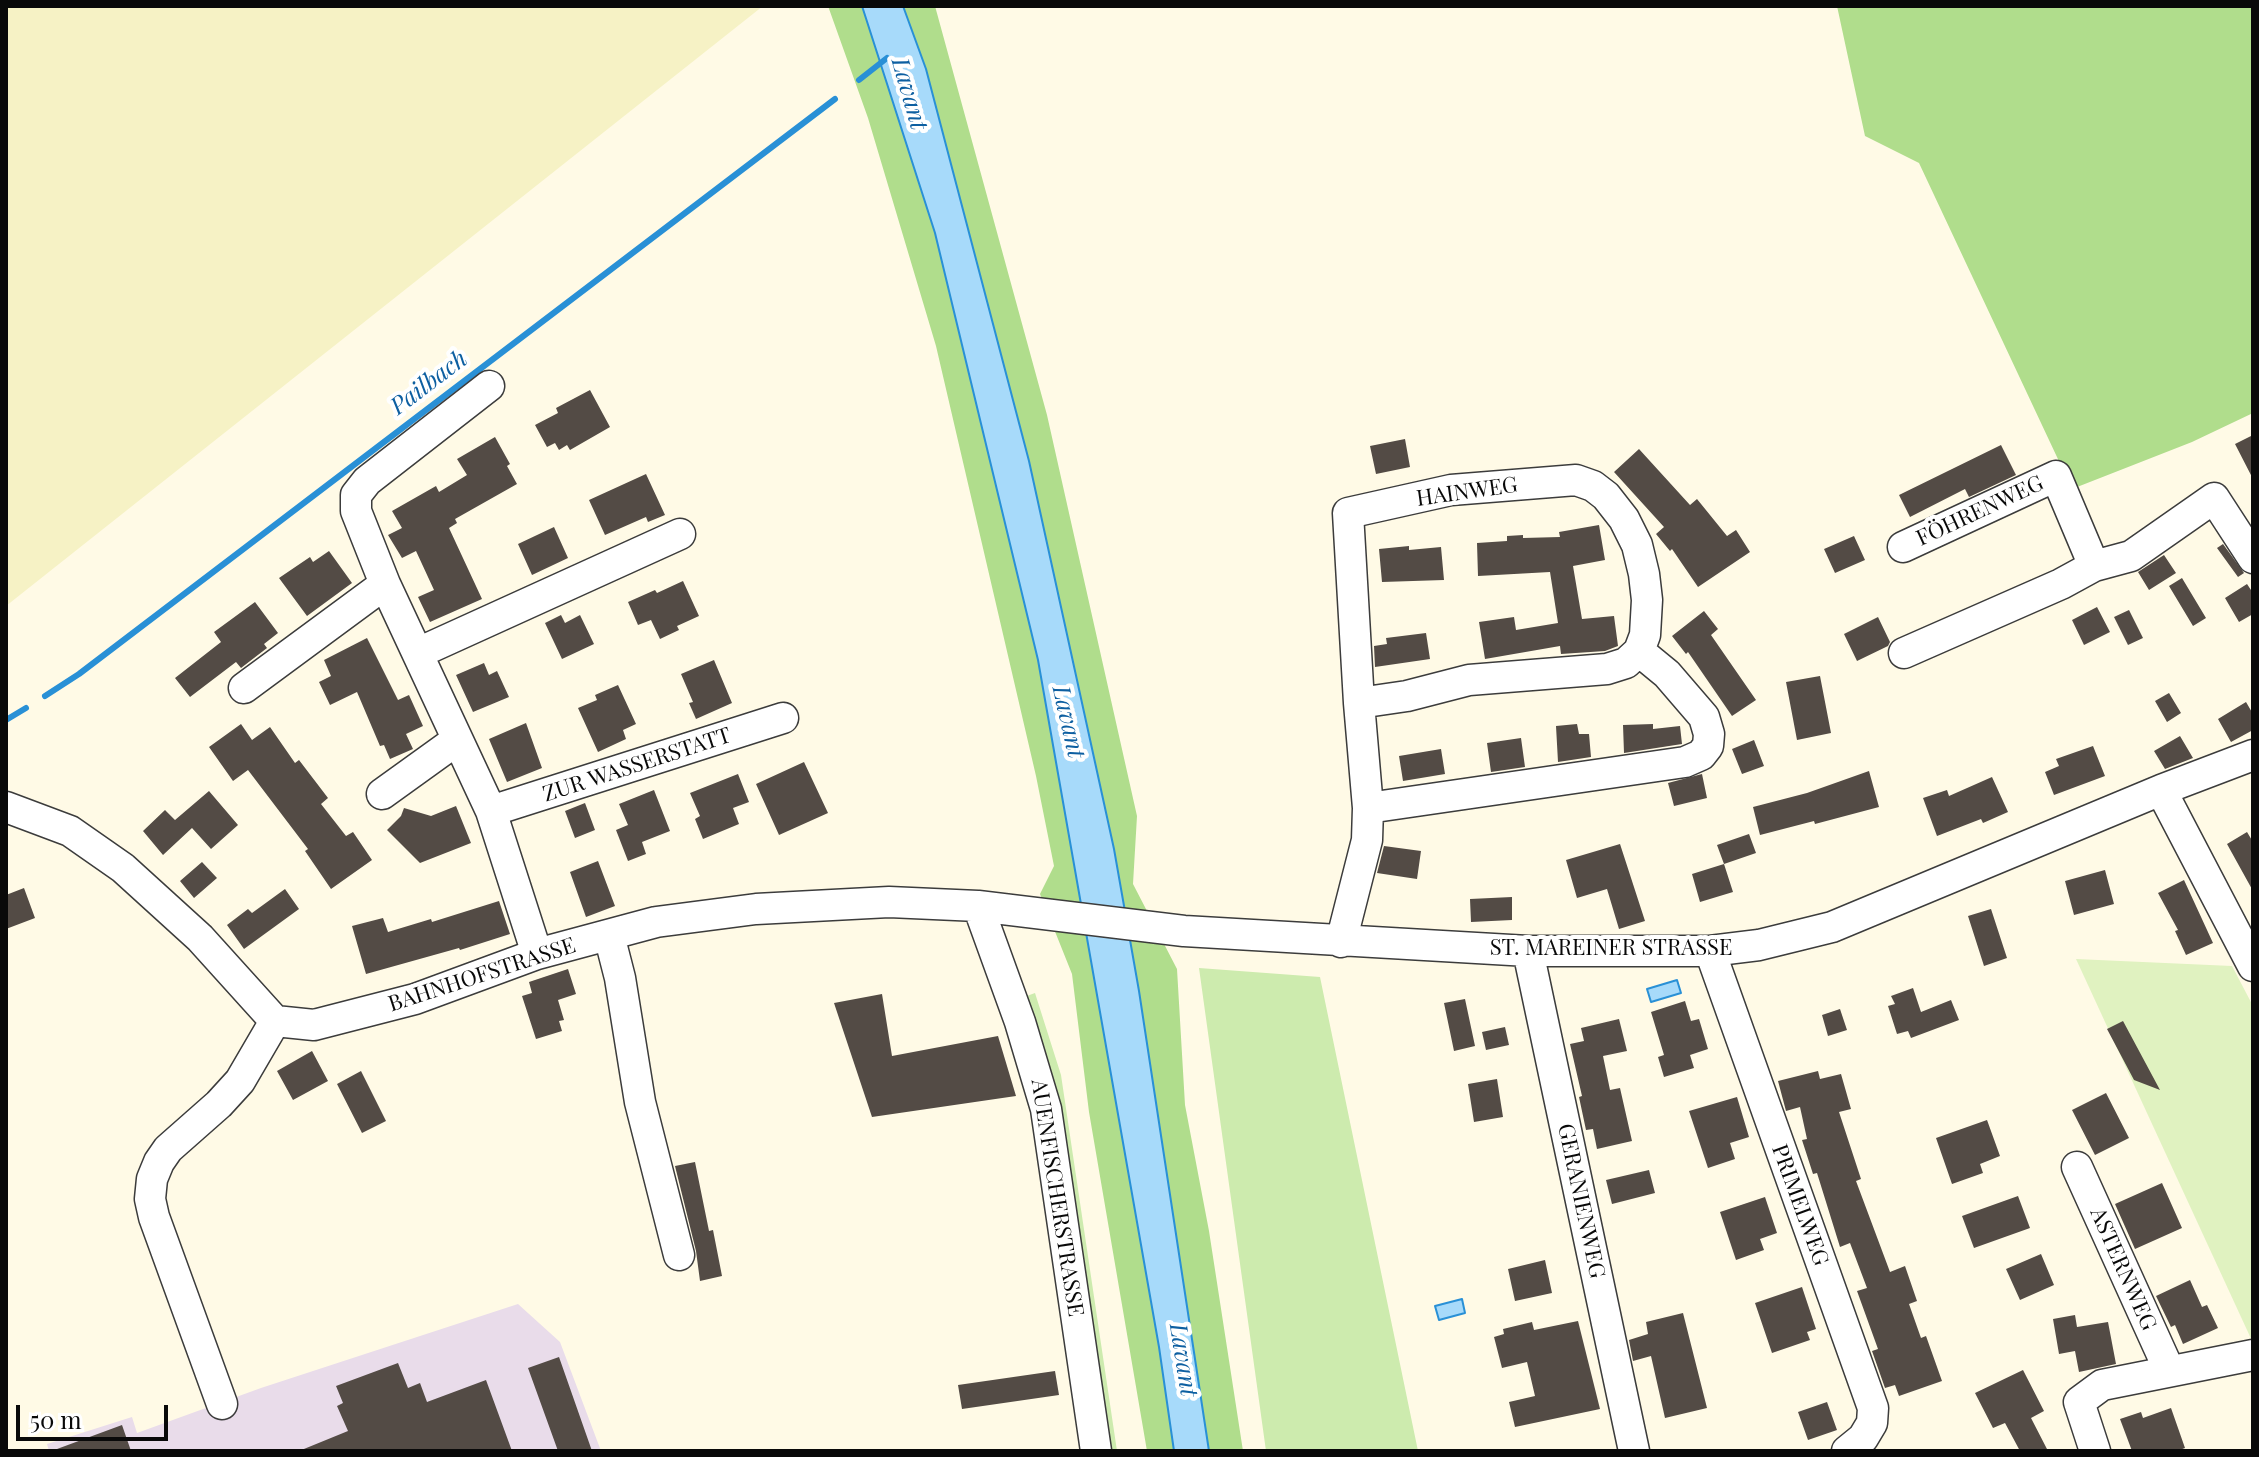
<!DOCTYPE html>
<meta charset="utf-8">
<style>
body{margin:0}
#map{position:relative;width:2259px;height:1457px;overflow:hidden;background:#fffae6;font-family:"Playfair Display",serif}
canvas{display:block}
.frame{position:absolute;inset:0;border:8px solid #090909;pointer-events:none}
.scale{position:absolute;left:16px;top:1405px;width:152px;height:36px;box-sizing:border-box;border:4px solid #090909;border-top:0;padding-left:10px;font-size:24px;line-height:28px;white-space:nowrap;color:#090909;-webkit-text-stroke:6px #fff;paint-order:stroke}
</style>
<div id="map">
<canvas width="2259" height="1457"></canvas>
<div class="frame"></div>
<div class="scale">50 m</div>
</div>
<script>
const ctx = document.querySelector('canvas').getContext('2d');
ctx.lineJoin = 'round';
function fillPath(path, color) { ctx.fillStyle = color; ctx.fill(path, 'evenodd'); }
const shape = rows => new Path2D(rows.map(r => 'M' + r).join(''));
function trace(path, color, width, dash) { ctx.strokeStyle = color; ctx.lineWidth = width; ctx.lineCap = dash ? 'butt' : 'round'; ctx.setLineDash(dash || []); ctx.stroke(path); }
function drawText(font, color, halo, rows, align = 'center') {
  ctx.font = font + ' "Playfair Display",serif'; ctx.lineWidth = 8; ctx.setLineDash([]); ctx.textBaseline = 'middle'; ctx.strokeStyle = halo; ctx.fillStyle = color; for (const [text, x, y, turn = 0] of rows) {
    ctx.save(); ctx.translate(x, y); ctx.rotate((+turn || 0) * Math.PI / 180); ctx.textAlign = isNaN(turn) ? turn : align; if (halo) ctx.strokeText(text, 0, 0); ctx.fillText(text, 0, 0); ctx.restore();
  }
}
fillPath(shape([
 [518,1304,560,1342,601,1451,49,1451,47,1444,132,1417,137,1433,261,1388]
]), '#e9dcea');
fillPath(shape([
 [6,6,763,6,6,606]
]), '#f6f2c5');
fillPath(shape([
 [1199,968,1320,977,1418,1451,1266,1451],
 [1035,993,1061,1075,1117,1451,1106,1451,1024,997]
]), '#cdebae');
fillPath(shape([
 [828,6,862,6,882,62,935,233,1038,660,1159,1347,1174,1451,1147,1451,1089,1112,1072,974,1040,894,1054,866,1036,776,936,346,868,118],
 [903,6,935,6,1047,415,1137,816,1133,884,1177,969,1185,1105,1209,1231,1243,1451,1209,1451,1139,991,1029,461,926,69],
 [1837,6,2253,6,2253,413,2192,442,2072,489,1919,163,1865,136]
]), '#b0dd8c');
fillPath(shape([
 [2076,959,2232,966,2253,1006,2253,1343]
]), '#e0f2c0');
const water = shape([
 [862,6,903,6,926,69,1029,461,1114,849,1139,991,1209,1451,1174,1451,1159,1347,1038,660,935,233,862,6],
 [1677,980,1681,993,1651,1002,1647,989,1677,980],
 [1462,1299,1465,1313,1439,1320,1435,1306,1462,1299]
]);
fillPath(water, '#a7dafa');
trace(water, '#2990d6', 2);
trace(shape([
 [859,80,887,58],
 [45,696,79,674,835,99],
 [6,720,26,708]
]), '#2990d6', 6);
fillPath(shape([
 [590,390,610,427,570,450,567,445,559,450,555,443,547,447,535,425,558,413,556,408],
 [2253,435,2253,479,2235,444],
 [495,437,510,464,507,466,517,484,455,519,457,523,449,528,482,599,430,622,418,597,434,590,416,551,402,558,388,535,402,528,392,511,436,486,439,492,467,475,457,459],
 [1405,439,1410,467,1376,474,1370,446],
 [2001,445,2016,475,1969,497,1965,489,1910,517,1899,495],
 [1639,449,1690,505,1697,499,1727,536,1736,530,1750,552,1698,587,1672,549,1670,551,1656,534,1664,527,1614,472],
 [646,474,665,515,648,522,646,517,605,535,589,500],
 [1599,525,1605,560,1573,566,1582,619,1614,616,1618,646,1605,651,1561,654,1560,646,1485,659,1479,622,1514,617,1516,630,1558,623,1550,572,1478,576,1477,543,1507,541,1507,536,1523,535,1523,538,1560,537,1559,532],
 [554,527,568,558,532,575,518,544],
 [1854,536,1865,560,1835,573,1824,549],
 [2223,544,2244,573,2238,577,2217,548],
 [1409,546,1409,550,1441,547,1444,580,1382,582,1379,549],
 [329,551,352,583,307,616,279,578,310,557,313,562],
 [2164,555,2176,573,2149,590,2138,572],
 [2182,578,2206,618,2193,626,2169,586],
 [683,581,699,616,677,626,679,630,660,639,651,620,638,625,628,602,655,590,657,593],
 [2247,584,2253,593,2253,614,2239,622,2225,598],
 [255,602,278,633,264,644,267,648,241,668,236,662,190,697,175,678,221,642,214,632],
 [2097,607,2110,632,2084,645,2072,620],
 [2129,610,2143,638,2128,645,2114,617],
 [1704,611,1718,629,1711,635,1756,700,1732,716,1688,652,1686,654,1672,636],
 [561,615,565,623,580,615,594,644,562,659,545,623],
 [1878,617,1890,642,1888,646,1857,661,1844,634],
 [1426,633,1430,659,1375,667,1374,646,1387,644,1386,638],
 [367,638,398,700,409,695,423,726,406,734,413,749,390,759,384,745,380,746,357,692,330,705,319,682,331,676,324,660],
 [714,660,732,703,696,719,689,703,693,702,681,674],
 [484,663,489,675,497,671,509,697,473,712,456,675],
 [1820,676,1831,733,1797,740,1786,682],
 [618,685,636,724,623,730,626,739,598,752,578,708,597,700,595,695],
 [2169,693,2181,713,2167,722,2155,701],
 [2246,702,2253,714,2253,730,2231,742,2218,719],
 [526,723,542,768,507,782,489,739],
 [241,724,252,740,270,727,295,763,299,760,328,798,321,804,346,836,353,832,372,860,331,889,305,851,308,849,248,770,233,781,209,747],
 [1577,724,1579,734,1589,734,1591,757,1558,762,1556,726],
 [1653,724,1653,729,1680,726,1682,744,1624,753,1623,725],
 [2180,736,2193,758,2165,769,2154,751],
 [1521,738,1525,767,1491,772,1487,743],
 [1754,740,1764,766,1742,774,1732,749],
 [2093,746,2105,776,2054,795,2045,772,2059,766,2056,759],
 [1441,749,1445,774,1403,781,1399,756],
 [804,762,828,813,779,835,756,784],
 [1869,771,1879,807,1815,824,1814,821,1760,835,1753,807,1807,793],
 [738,774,749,802,733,808,739,824,703,839,695,819,700,816,690,793],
 [1702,774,1707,798,1674,806,1668,783],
 [1992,777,2008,812,1983,823,1981,819,1937,836,1923,798,1947,790,1949,796],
 [654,790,670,831,642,842,646,854,628,861,616,830,628,825,619,804],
 [209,791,238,825,211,849,192,828,163,855,143,831,165,810,175,820],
 [585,803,595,830,575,838,565,811],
 [456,806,471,843,420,863,387,830,401,816,404,808,431,816],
 [2247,832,2253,842,2253,891,2227,844],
 [1749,834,1756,853,1724,864,1733,892,1700,902,1692,874,1724,864,1717,845],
 [1620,844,1645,921,1619,929,1607,889,1577,898,1566,860],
 [1384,846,1421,851,1417,879,1377,873],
 [598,861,615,906,586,917,570,872],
 [202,862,217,878,194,898,180,881],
 [2105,870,2114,904,2074,915,2065,881],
 [2184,880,2213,943,2186,955,2175,931,2178,930,2158,893],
 [24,888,35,918,6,929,6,895],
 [285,889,299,909,244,949,227,925,248,909,252,913],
 [1512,897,1512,920,1471,922,1470,899],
 [499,901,510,934,460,950,459,948,366,974,352,926,383,918,388,932,431,919,432,922],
 [1991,909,2007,958,1984,966,1968,916],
 [568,969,576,994,558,1000,564,1020,559,1021,562,1031,536,1039,522,996,532,993,529,982],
 [1913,988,1921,1012,1951,1000,1959,1020,1911,1038,1908,1031,1897,1034,1888,1006,1895,1004,1891,996],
 [882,994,892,1056,998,1036,1016,1096,872,1117,834,1003],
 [1465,999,1475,1046,1454,1051,1444,1003],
 [1685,1001,1691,1021,1699,1019,1708,1049,1690,1055,1694,1068,1664,1077,1658,1057,1664,1055,1651,1012],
 [1840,1009,1847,1030,1828,1036,1822,1015],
 [1619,1019,1627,1051,1603,1056,1610,1090,1620,1088,1632,1141,1597,1149,1593,1129,1586,1130,1579,1097,1582,1096,1570,1044,1584,1041,1581,1028],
 [2123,1021,2160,1090,2134,1080,2107,1029],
 [1505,1027,1509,1045,1486,1050,1482,1032],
 [312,1051,328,1081,293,1100,277,1071],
 [361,1071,386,1121,362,1133,337,1084],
 [1818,1071,1820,1079,1841,1074,1851,1109,1839,1112,1861,1179,1856,1181,1890,1272,1905,1266,1917,1301,1909,1304,1921,1338,1926,1336,1942,1381,1899,1396,1895,1385,1885,1388,1872,1351,1878,1349,1857,1291,1867,1288,1850,1243,1840,1247,1817,1173,1813,1174,1802,1140,1807,1139,1800,1107,1786,1111,1778,1081],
 [1497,1079,1503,1117,1474,1122,1468,1084],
 [2106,1093,2129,1138,2095,1155,2072,1110],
 [1737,1097,1749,1137,1730,1143,1735,1159,1708,1168,1689,1111],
 [1987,1120,2000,1156,1980,1164,1983,1173,1952,1184,1936,1138],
 [695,1162,709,1231,713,1230,722,1276,700,1281,696,1251,675,1166],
 [1649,1170,1655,1193,1612,1204,1606,1180],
 [2162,1183,2182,1228,2135,1249,2115,1204],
 [2018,1196,2030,1228,1974,1248,1962,1216],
 [1765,1197,1777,1233,1760,1239,1764,1250,1736,1260,1720,1212],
 [2041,1254,2054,1285,2020,1300,2006,1269],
 [1545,1260,1552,1293,1515,1301,1508,1269],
 [2190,1280,2202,1307,2207,1305,2218,1328,2183,1344,2175,1325,2171,1327,2156,1296],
 [1802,1287,1816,1329,1807,1332,1810,1340,1772,1353,1755,1303],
 [1683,1313,1707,1408,1665,1418,1651,1356,1633,1361,1629,1340,1648,1334,1646,1322],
 [2075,1315,2077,1327,2108,1322,2116,1364,2079,1372,2075,1351,2059,1354,2053,1319],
 [1578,1321,1600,1409,1515,1427,1509,1402,1535,1396,1527,1362,1502,1368,1494,1337,1504,1334,1503,1329,1532,1322,1534,1330],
 [559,1357,592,1451,558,1451,528,1368],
 [398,1363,408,1388,420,1383,427,1402,486,1380,512,1451,299,1451,348,1431,337,1406,343,1403,336,1386],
 [2023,1370,2044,1411,2031,1418,2048,1451,2020,1451,2005,1423,1993,1428,1975,1393],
 [1055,1371,1059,1395,962,1409,958,1385],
 [1827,1402,1837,1430,1808,1440,1798,1412],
 [2171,1408,2185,1448,2177,1451,2132,1451,2120,1419,2141,1412,2143,1418],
 [122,1425,131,1451,57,1451,57,1449]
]), '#534b45');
const minor = shape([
 [489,386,367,481,356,495,356,511,385,584,491,811,537,954],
 [1903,547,2056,476,2094,566],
 [418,653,680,534],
 [1904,653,2061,584,2094,566,2131,556,2214,498,2253,558],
 [244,688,385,584],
 [2161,790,2253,966],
 [382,794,457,740],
 [6,807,70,831,123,868,200,938,275,1021,314,1025,415,999,537,954,656,922,756,909,889,902,978,906,1184,931,1528,951,1710,951,1759,945,1832,927,2161,790,2253,755],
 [1368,808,1685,762,1701,755,1708,746,1709,734,1704,717,1667,674,1639,651],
 [491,811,783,718],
 [978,906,1020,1022,1046,1109,1096,1451],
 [609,935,620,978,640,1102,679,1255],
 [1341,942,1367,840,1368,808,1359,703,1348,513,1451,490,1576,480,1593,486,1606,496,1624,519,1637,545,1644,574,1647,600,1645,635,1639,651,1626,663,1607,669,1469,680,1407,696,1359,703],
 [1528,951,1634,1451],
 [1710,951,1873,1408,1872,1423,1863,1438,1847,1451],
 [2077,1167,2169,1370],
 [222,1404,154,1217,150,1199,152,1179,159,1162,168,1149,219,1104,240,1081,275,1021],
 [2095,1451,2079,1402,2102,1385,2253,1355]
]);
trace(minor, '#3c3c3c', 33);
trace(minor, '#fff', 30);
drawText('22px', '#090909', '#fff', [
 ["HAINWEG",1467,492,-8],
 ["FÖHRENWEG",1980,511,-25],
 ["ZUR WASSERSTATT",637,765,-18],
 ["ST. MAREINER STRASSE",1611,948],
 ["BAHNHOFSTRASSE",482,975,-18],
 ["AUENFISCHERSTRASSE",1057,1198,81],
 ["GERANIENWEG",1581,1201,78],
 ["PRIMELWEG",1800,1205,70],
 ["ASTERNWEG",2123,1269,66]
]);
drawText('italic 24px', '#0d5fa1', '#fff', [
 ["Lavant",909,94,74],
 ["Pailbach",429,383,-37],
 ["Lavant",1068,722,77],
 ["Lavant",1183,1360,81]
]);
</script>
